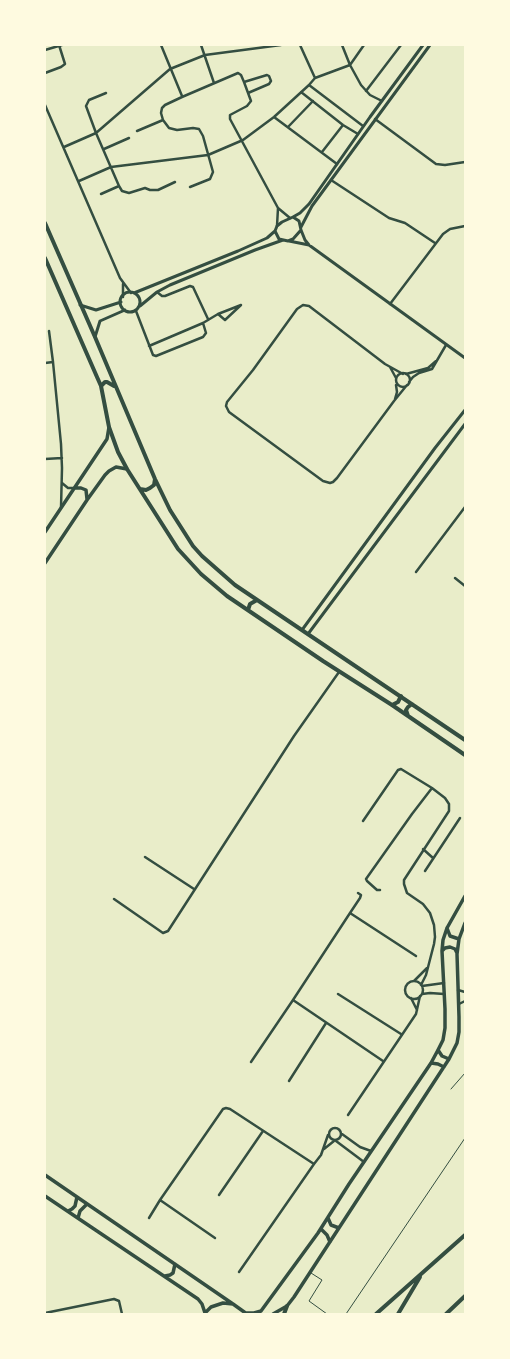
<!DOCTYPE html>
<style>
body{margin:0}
#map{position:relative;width:510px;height:1359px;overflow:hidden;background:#e9edc9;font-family:"Golos Text",sans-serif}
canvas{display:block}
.frame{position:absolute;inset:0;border:46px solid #fefae0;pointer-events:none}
</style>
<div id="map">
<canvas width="510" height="1359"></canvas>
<div class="frame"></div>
</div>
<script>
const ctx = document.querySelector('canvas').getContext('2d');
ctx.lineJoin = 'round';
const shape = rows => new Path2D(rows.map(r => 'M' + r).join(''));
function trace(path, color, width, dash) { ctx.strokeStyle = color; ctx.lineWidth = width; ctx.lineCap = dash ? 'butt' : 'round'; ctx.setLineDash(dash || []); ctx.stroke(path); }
trace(shape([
 [451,1089,465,1073],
 [311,1273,322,1280,309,1301,327,1314],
 [346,1314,465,1138]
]), '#344e41', 1);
trace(shape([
 [161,45,182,96],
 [201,45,214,83],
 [300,45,315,78],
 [342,45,350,65,361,85,370,95,382,101],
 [45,50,62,45],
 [45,73,61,67,65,64,59,45],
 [244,82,267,75,269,76,271,81,269,84,248,93],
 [309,85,363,126],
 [366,91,401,45],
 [301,92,343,125,358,134],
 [45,105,120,278,131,293],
 [274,117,337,164],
 [375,119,436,164,445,165,465,162],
 [288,127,313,101],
 [137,131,163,120],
 [64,147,96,133,170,69,205,55,281,45],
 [104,149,129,138],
 [322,152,343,125],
 [331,180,389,218,405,223,435,243],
 [79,181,111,167,208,155,243,140,274,117,309,85,315,78,350,65,364,45],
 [119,186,122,191,129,193,145,188,150,190,158,190,175,182],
 [190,187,210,179,213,172,203,136,199,129,193,128,177,130,169,128,163,120,161,113,162,108,165,105,182,97,238,73,241,75,244,82,251,101,247,106,230,115,230,119,278,208,290,218],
 [101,194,119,186,96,133,86,106,89,100,106,93],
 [277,226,278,208],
 [157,292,162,296,165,296,190,286,193,287,208,319],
 [123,297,123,284],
 [390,304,443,234,450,229,465,226],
 [136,311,153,355,156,356,203,337,206,333,203,323],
 [49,331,53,362,61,444,62,468,61,508],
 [149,346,203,323,218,314,241,305,225,320,218,314],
 [45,363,53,362],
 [390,367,396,378],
 '396 380a7 7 0 1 1 14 0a7 7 0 1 1-14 0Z',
 [403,374,385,364,309,306,303,305,297,309,253,370,227,402,226,406,229,412,323,481,330,483,333,482,337,478,394,401,407,385],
 [406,374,428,368,436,361],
 [409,382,413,377,419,373,432,369,446,345],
 [395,399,397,392,396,385],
 [45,459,62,458],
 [62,483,68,488,75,488],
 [416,572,465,507],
 [455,578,465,586],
 [363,821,398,770,401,769,432,788,445,798,449,804,449,811,404,880,404,884,407,893,423,904,430,913,434,925,435,937,434,944,426,975,421,985],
 [423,849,433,858],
 [145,857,194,889],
 [425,871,460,818],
 [380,890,377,890,367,881,366,879,412,814,432,788],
 [114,899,163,933,168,931,294,736,339,672],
 [350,913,360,898,361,895,358,893],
 [414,981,427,968],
 '405 990a9 9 0 1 1 18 0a9 9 0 1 1-18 0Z',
 [422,986,444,983],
 [458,990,465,992],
 [338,994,401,1034],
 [422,994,430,993,444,994],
 [411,998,417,1010],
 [293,1000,383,1061],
 [459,1004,465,1001],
 [251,1062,293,1000,350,913,416,956],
 [289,1081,326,1023],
 [348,1115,416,1014,420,996],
 '329 1134a6 6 0 1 1 12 0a6 6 0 1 1-12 0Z',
 [342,1134,360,1147,371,1151],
 [336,1141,364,1162],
 [324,1149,334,1141],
 [219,1195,263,1131],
 [149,1218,160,1200],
 [215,1238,160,1200,223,1109,226,1108,230,1109,314,1164,321,1155,328,1135],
 [239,1272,314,1164],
 [45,1313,114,1299,119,1301,122,1314]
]), '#344e41', 2.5);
trace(shape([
 [293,217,300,213,309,204,370,117,423,45],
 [293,217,299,221,301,230,293,239,288,241,279,239,275,231,277,226,282,222,293,217],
 [301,227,312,206,430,45],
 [301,230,305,240,309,245,465,358],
 [289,241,309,245],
 '120 302a10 10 0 1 1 20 0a10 10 0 1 1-20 0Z',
 [134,293,238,251,267,238,275,231],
 [80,305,96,310,121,302],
 [140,306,157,292,170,285,255,250,283,240],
 [95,337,100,321,125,310],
 [302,630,435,448,465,410],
 [308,634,465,424]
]), '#344e41', 3);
trace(shape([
 [75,488,81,488,86,490,87,499],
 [45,532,107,439,109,427],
 [45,563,87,500,105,475,109,471,116,467,127,469],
 [447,928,450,936,459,939],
 [442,951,445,948,450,947,455,949,457,953],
 [438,1050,442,1056,449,1059],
 [431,1063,438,1064,444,1067],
 [45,1175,233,1304],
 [45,1196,198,1299,202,1304,205,1313],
 [68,1211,72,1209,75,1206,77,1197],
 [78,1218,80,1211,87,1204],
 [328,1218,331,1225,339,1228],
 [321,1229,327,1235,330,1242],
 [165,1276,170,1275,173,1273,175,1264],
 [205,1313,211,1307,223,1303,233,1304,247,1314],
 [246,1313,254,1313,261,1311,318,1233,349,1184,431,1063,438,1050,443,1040,445,1028,445,1009,442,951,443,940,447,928,465,896],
 [273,1314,287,1306,294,1297,449,1059,457,1043,459,1032,459,1017,457,954,459,939,465,923]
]), '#344e41', 3.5);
trace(shape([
 [45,223,95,337,155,479,170,510,193,546,202,556,235,585,465,740],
 [45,258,97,377,101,386,109,427,118,452,127,469,178,549,201,574,227,596,323,661,392,705,465,755],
 [101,386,105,382,107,382,114,386],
 [140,489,146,490,150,488,154,485,155,479],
 [248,610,250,604,257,600],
 [392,705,398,702,401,696],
 [408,716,406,710,408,707,412,704],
 [284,1314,287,1306],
 [376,1314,465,1235],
 [398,1314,420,1277],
 [446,1314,465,1296]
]), '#344e41', 4);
</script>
